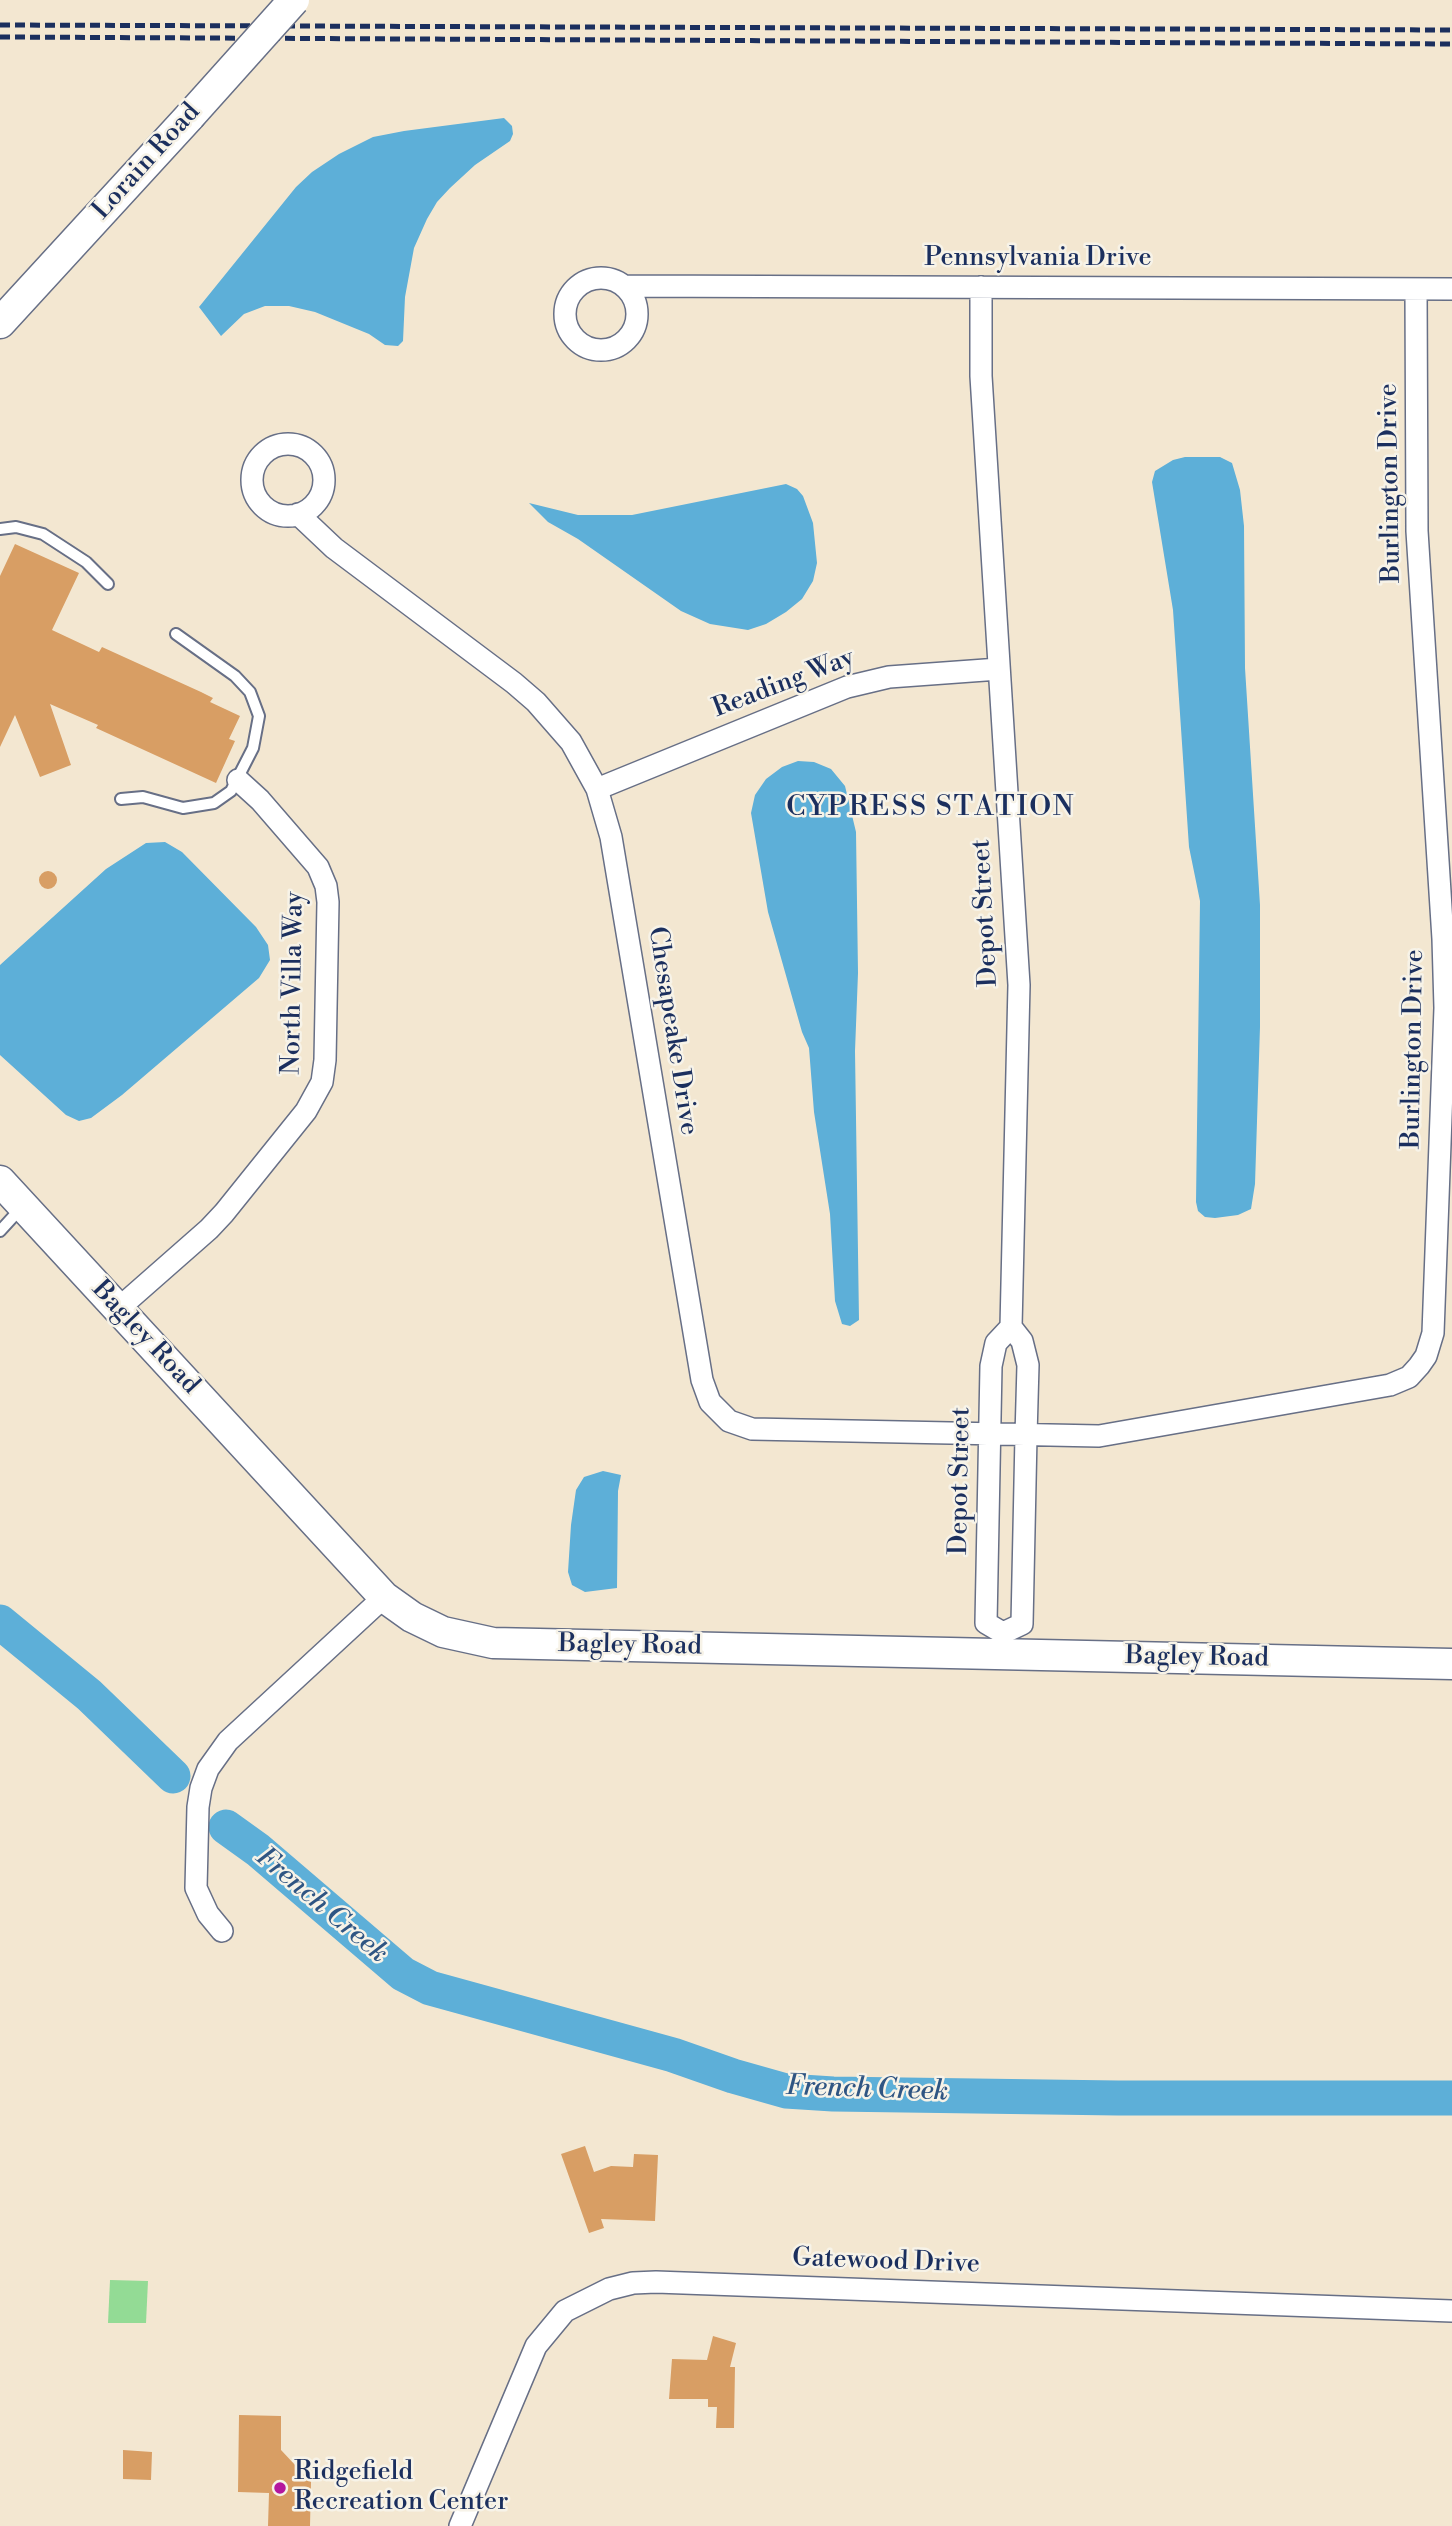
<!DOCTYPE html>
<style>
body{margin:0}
canvas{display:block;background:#f3e7d1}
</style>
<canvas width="1452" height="2526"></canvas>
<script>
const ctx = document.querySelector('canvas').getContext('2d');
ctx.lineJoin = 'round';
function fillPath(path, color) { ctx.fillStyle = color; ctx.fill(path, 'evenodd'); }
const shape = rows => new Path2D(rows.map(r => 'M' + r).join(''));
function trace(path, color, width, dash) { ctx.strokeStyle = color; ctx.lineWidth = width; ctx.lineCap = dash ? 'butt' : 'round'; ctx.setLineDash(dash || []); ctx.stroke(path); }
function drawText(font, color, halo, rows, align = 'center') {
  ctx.font = font + ' "Libre Bodoni",serif'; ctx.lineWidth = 5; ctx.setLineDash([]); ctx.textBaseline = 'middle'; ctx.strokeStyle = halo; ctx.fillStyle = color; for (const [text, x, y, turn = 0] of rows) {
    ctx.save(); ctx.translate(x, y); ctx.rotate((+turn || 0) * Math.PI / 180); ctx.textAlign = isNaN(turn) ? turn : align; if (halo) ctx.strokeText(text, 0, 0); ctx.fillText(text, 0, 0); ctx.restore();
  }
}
fillPath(shape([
 [110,2280,148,2281,146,2323,108,2323]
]), '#93db95');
fillPath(shape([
 [504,118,512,126,513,134,510,141,475,165,450,188,437,202,427,219,414,248,405,297,403,341,398,346,385,345,369,334,315,312,289,306,265,306,244,314,221,336,199,307,296,187,312,172,339,154,373,137,404,131],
 [1185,457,1220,457,1232,463,1240,490,1244,526,1245,668,1260,905,1260,1027,1255,1184,1251,1209,1238,1215,1215,1218,1205,1217,1198,1211,1196,1202,1200,901,1189,847,1173,610,1152,482,1155,471,1173,460],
 [786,484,797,489,803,496,813,523,817,563,813,581,802,599,786,612,766,624,748,630,710,624,681,611,578,539,548,522,529,503,578,515,632,515],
 [798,761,814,762,831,769,845,786,856,832,858,973,855,1051,859,1320,850,1326,842,1324,835,1301,830,1214,814,1112,809,1048,802,1032,768,912,751,813,755,795,766,779,782,767],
 [165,842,182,852,256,927,268,945,270,960,259,978,122,1095,91,1118,79,1121,66,1115,0,1055,0,965,106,869,146,843],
 [603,1471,621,1475,618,1491,617,1588,585,1592,572,1585,568,1572,571,1525,576,1490,584,1477]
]), '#5dafd8');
trace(shape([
 [0,1622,89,1695,173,1776],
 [226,1827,258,1850,403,1974,430,1988,673,2055,733,2076,786,2091,833,2094,1118,2098,1452,2098]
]), '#5dafd8', 35);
fillPath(shape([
 [15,544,79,573,52,630,99,652,102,647,201,692,213,698,210,702,240,716,229,739,235,741,216,783,96,728,98,725,50,704,71,765,40,777,15,715,0,747,0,576],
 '39 880a9 9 0 1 1 18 0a9 9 0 1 1-18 0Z',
 [585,2146,594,2172,611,2166,633,2167,634,2154,658,2155,655,2221,601,2219,604,2228,589,2233,561,2154],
 [713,2336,736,2343,730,2367,735,2367,734,2428,716,2428,717,2407,708,2407,708,2399,669,2399,672,2359,707,2360],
 [239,2415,281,2416,281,2450,311,2482,310,2526,268,2526,269,2493,238,2492],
 [123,2450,152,2452,151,2480,123,2479]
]), '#d89e64');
const lane = shape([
 [0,529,16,527,43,534,86,562,108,584],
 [121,799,143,797,183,808,214,803,231,791,253,748,259,716,250,692,235,676,176,634],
 [0,1231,22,1207]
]);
const street = shape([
 '565 314a36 36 0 1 1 72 0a36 36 0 1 1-72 0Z',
 [624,286,1452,289],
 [981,287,981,376,1019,985,1011,1327],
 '252 480a36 36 0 1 1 72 0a36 36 0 1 1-72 0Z',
 [298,514,334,548,514,683,536,702,571,742,597,789,611,837,702,1380,710,1402,729,1421,752,1429,1099,1436,1390,1385,1409,1377,1419,1366,1426,1356,1433,1333,1445,1008,1443,939,1417,531,1416,289],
 [597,789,847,687,889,677,999,669],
 [118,1309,209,1229,224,1213,306,1111,322,1082,325,1060,328,902,326,886,318,867,260,800,238,780],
 [1011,1327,1022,1341,1028,1365,1026,1436,1022,1624,1003,1633,986,1623,991,1366,996,1343,1011,1327],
 [222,1931,208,1914,196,1888,198,1807,201,1788,208,1769,228,1741,384,1597],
 [460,2526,536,2346,565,2311,609,2289,633,2283,656,2282,1452,2311]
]);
const secondary = shape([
 [0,323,190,116],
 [0,1181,384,1597,412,1617,443,1632,493,1643,1452,1664]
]);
trace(lane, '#676f86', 14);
trace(street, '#676f86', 24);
trace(secondary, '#676f86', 33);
trace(lane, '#fff', 10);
trace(street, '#fff', 21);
trace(secondary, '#fff', 30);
trace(shape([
 [0,25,1452,30],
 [0,37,1452,44]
]), '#1b2f5e', 5, [10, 5]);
const secondaryBridge = shape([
 [190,116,294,0]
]);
trace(secondaryBridge, '#676f86', 33, []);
trace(secondaryBridge, '#fff', 30);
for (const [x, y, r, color] of [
 [280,2488,7,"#b5179e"]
]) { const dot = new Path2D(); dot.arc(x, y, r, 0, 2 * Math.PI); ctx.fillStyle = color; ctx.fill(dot); trace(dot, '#f7f3e8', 2.5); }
drawText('26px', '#1b2f5e', '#f7f3e8', [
 ["Lorain Road",147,162,-48],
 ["Pennsylvania Drive",1038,259],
 ["Burlington Drive",1391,483,-91],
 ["Reading Way",784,684,-21],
 ["Depot Street",986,913,-93],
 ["North Villa Way",294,983,-89],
 ["Chesapeake Drive",672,1031,81],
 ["Burlington Drive",1414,1049,-89],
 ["Bagley Road",145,1338,47],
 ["Depot Street",961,1481,-89],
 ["Bagley Road",630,1646,1],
 ["Bagley Road",1197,1658,1],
 ["Gatewood Drive",886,2262,2]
]);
drawText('26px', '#1b2f5e', '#f7f3e8', [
 ["Ridgefield",294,2473],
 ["Recreation Center",294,2503]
], 'left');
ctx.letterSpacing = '2px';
drawText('28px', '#1b2f5e', '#f7f3e8', [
 ["CYPRESS STATION",931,808]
]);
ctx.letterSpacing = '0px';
drawText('italic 28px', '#2f5583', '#f7f3e8', [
 ["French Creek",321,1906,40],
 ["French Creek",867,2090,2]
]);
</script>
